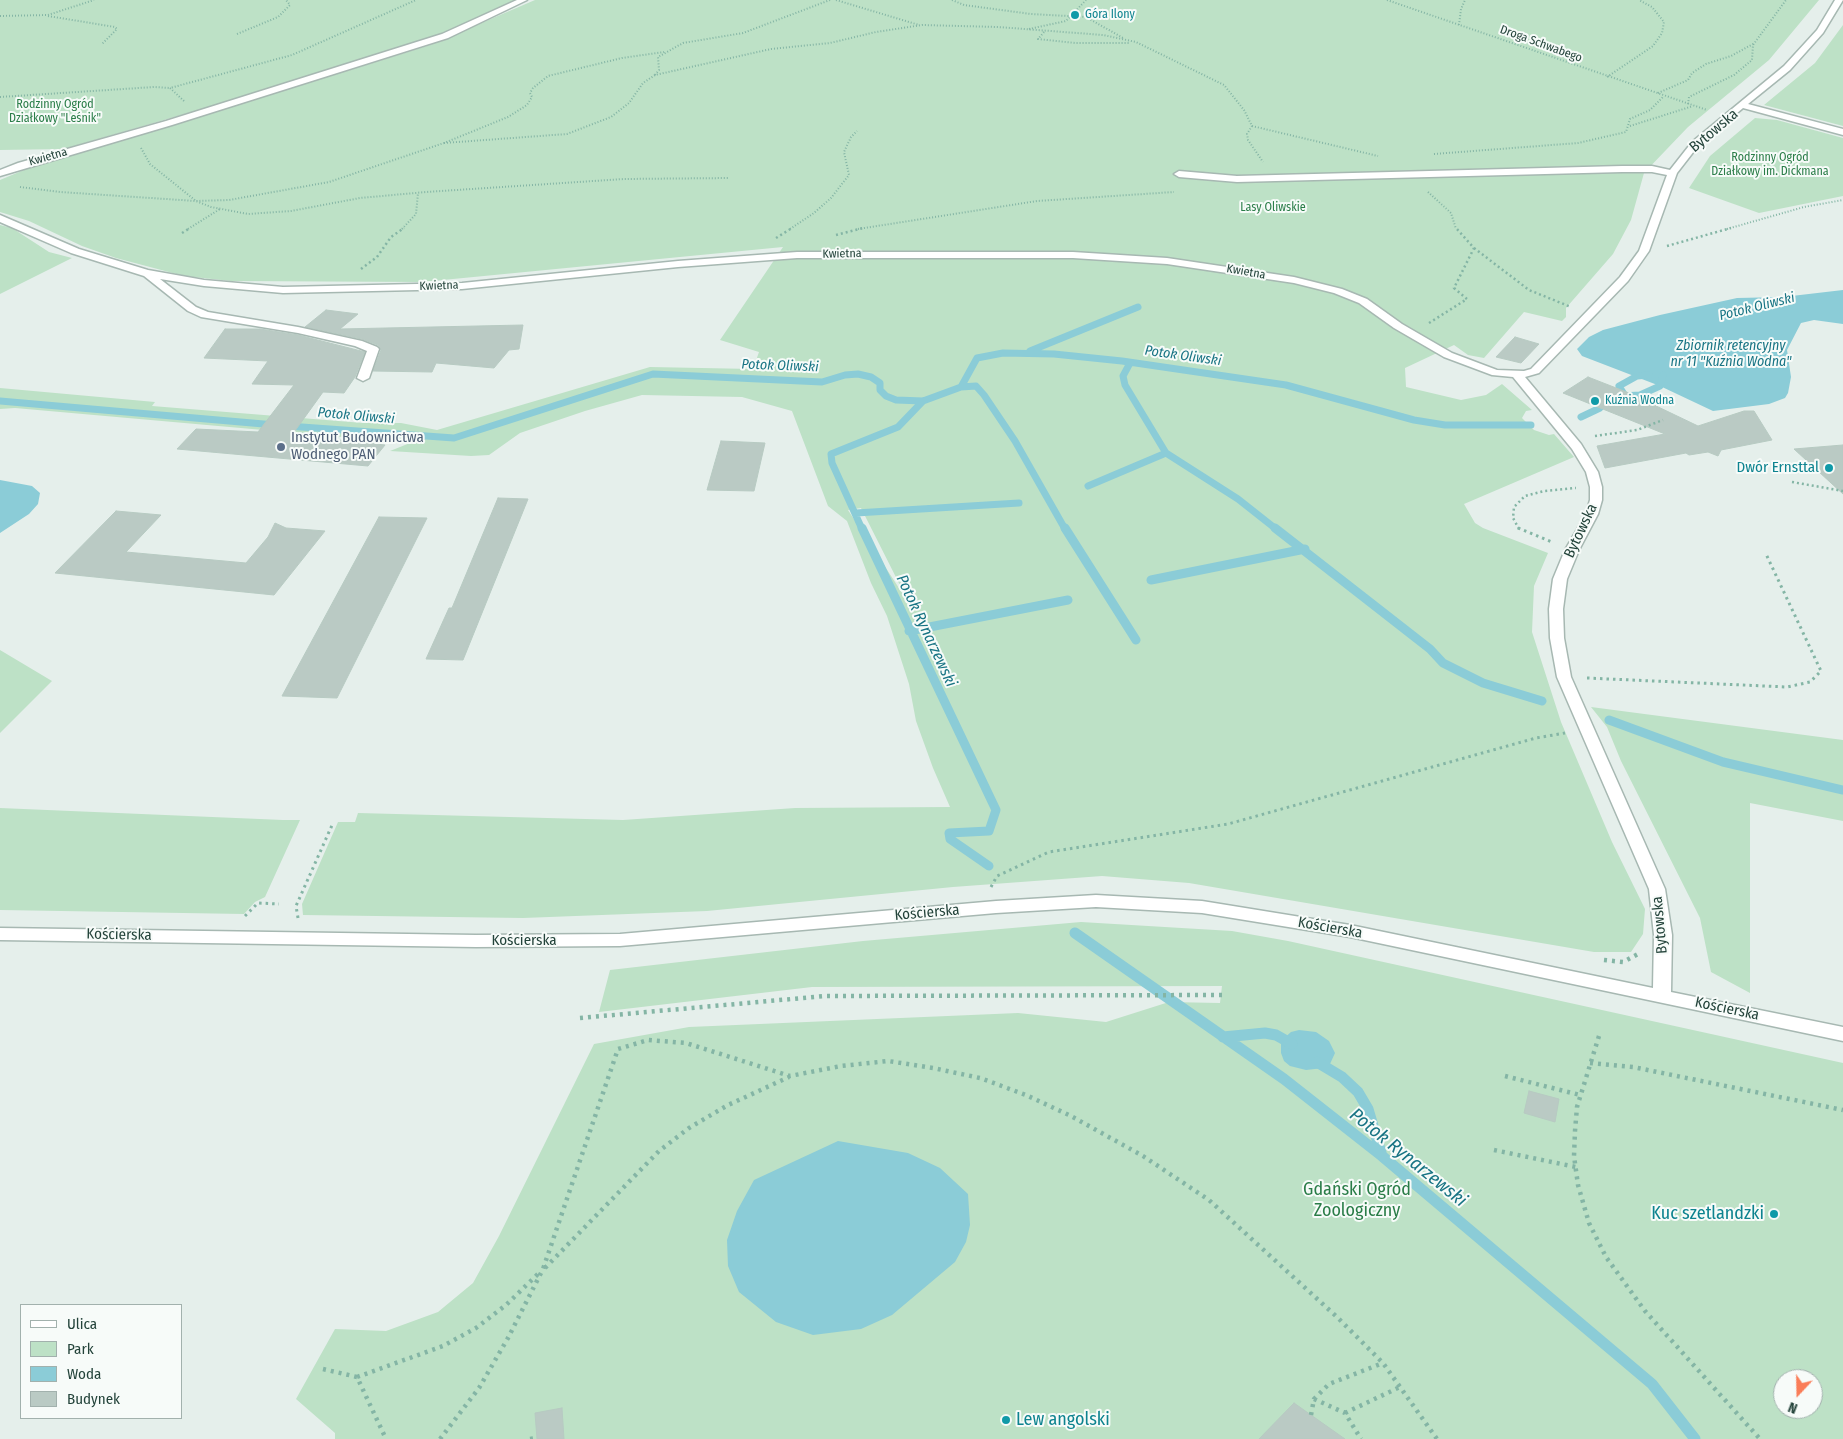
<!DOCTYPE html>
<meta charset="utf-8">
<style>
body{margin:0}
#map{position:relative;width:1843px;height:1439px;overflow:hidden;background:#e5efeb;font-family:"Fira Sans Condensed",sans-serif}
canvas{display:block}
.legend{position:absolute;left:20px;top:1304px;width:162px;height:115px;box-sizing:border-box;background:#f7fbf9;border:1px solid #a2b1ad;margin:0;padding:6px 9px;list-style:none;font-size:15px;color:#23433a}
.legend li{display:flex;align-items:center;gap:10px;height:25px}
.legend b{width:25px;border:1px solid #a2b1ad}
.north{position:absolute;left:1773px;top:1369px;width:50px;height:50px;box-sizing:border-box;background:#f7fbf9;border:1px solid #a2b1ad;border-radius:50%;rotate:201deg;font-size:14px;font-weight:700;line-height:20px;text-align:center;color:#23433a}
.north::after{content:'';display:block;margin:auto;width:18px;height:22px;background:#fa7d58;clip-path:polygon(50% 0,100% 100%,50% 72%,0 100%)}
</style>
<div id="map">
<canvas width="1843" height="1439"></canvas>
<ul class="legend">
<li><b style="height:6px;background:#fff"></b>Ulica</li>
<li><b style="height:14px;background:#bde1c6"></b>Park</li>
<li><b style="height:14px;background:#8bccd7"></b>Woda</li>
<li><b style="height:14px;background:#bacac4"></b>Budynek</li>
</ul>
<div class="north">N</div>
</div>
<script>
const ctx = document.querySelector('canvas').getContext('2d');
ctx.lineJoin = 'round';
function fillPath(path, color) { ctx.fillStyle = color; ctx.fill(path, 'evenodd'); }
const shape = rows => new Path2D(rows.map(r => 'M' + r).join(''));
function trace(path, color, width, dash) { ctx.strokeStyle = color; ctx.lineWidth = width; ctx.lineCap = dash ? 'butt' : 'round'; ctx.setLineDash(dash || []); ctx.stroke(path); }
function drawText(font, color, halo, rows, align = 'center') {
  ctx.font = font + ' "Fira Sans Condensed",sans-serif'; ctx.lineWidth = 4; ctx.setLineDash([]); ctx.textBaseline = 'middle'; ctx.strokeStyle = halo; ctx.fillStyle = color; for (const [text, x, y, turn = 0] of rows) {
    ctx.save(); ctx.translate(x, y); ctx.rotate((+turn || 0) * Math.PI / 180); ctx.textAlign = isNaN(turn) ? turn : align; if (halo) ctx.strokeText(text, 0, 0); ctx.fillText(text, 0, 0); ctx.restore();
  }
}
fillPath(shape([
 [0,0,515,0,448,32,195,111,64,149,0,150],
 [535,0,1819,0,1769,60,1688,127,1644,173,1631,220,1613,254,1566,308,1566,317,1562,321,1524,312,1484,358,1468,355,1454,345,1405,368,1406,387,1461,400,1486,395,1502,384,1532,410,1526,411,1522,418,1534,430,1549,435,1554,434,1574,457,1464,504,1475,523,1483,528,1548,553,1534,586,1532,632,1561,722,1612,842,1645,909,1643,934,1631,952,1594,952,1189,883,1102,876,953,887,707,911,523,918,303,915,302,904,338,822,355,822,358,813,623,820,795,808,950,807,933,768,916,721,909,684,887,616,871,583,847,521,828,506,792,411,742,397,642,395,585,411,520,433,489,455,471,456,390,451,410,443,15,408,0,409,0,388,155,402,152,406,363,423,401,423,437,430,650,367,753,369,759,352,720,340,783,247,422,282,231,281,184,276,116,258,82,246,29,221,0,212,0,180,55,157,183,122,430,45],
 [861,508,910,605,848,510],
 [1843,25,1843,126,1764,105,1815,63],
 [1755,118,1777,120,1843,138,1843,196,1759,213,1689,188,1710,156],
 [0,225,12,228,49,252,72,258,0,294],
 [0,650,52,681,0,733],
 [1591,707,1843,740,1843,821,1750,803,1750,993,1711,972,1700,918,1621,761,1607,727],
 [0,808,283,820,300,820,265,897,255,902,244,914,0,910],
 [1081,922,1232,931,1288,941,1843,1063,1843,1439,335,1439,335,1433,296,1399,335,1329,386,1331,438,1312,473,1283,499,1236,594,1044,689,1027,1018,1013,1106,1022,1169,1002,1220,1003,1222,986,812,987,599,1012,610,970,863,941],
 [1783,1379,1813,1379,1813,1409,1783,1409]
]), '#bde1c6');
fillPath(shape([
 [1843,290,1843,324,1814,320,1801,323,1787,350,1791,377,1788,393,1785,398,1769,404,1713,411,1660,386,1582,356,1577,349,1589,337,1603,330,1660,315,1737,298,1783,297],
 [0,480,32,486,40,493,38,504,29,514,0,533],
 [1299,1030,1316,1032,1329,1041,1335,1053,1330,1064,1324,1068,1306,1070,1290,1066,1284,1061,1281,1053,1281,1041,1291,1032],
 [838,1141,908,1153,940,1168,968,1194,970,1225,966,1242,955,1262,892,1315,861,1329,813,1335,776,1322,739,1292,728,1266,727,1240,737,1211,754,1180]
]), '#8bccd7');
trace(shape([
 [1030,351,1138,307],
 [1130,363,1123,376,1125,385,1166,453,1238,499,1276,529],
 [961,387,976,386,984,395,1015,441,1065,529],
 [1624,394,1619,386,1637,376,1649,375],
 [1621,396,1640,395,1660,386,1663,375],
 [0,401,275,425],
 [1581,417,1600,408],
 [288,426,454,438,653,374,822,382,845,375,858,374,871,377,880,383,880,390,886,396,896,400,923,401,961,387,977,358,1003,353,1054,354,1122,361,1286,385,1414,420,1445,425,1531,425],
 [1088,486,1166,453],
 [856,513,1019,503],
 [862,529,832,463,831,454,898,427,923,401]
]), '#8bccd7', 7);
trace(shape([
 [862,528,996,810,989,831,949,833,950,839,989,866],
 [1065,528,1136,640],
 [1275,528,1430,649,1443,663,1483,683,1542,701],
 [1151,580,1305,549],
 [909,631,1068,600],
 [1609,720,1723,762,1843,790]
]), '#8bccd7', 9);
trace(shape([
 [1075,933,1284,1079,1382,1156,1652,1384,1695,1439],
 [1223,1037,1265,1033,1276,1035,1292,1044],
 [1317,1062,1342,1077,1358,1092,1368,1109,1382,1156]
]), '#8bccd7', 11);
const building = shape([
 [326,310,358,314,340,329,523,325,519,349,509,350,494,368,436,363,432,372,373,371,381,350,378,345,362,339,305,327,326,310],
 [225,329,260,329,298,335,365,352,355,377,344,393,323,392,292,435,385,445,368,466,177,449,196,429,258,432,294,385,252,384,268,361,204,358,225,329],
 [1515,337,1539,344,1521,363,1496,357,1515,337],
 [1588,377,1629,393,1698,426,1744,411,1754,411,1772,440,1721,450,1718,456,1708,452,1689,455,1686,453,1605,468,1597,446,1665,434,1563,393,1588,377],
 [721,441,765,443,754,491,707,490,721,441],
 [1843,445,1843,494,1794,449,1843,445],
 [498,498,528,499,463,660,426,659,449,608,452,608,498,498],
 [116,511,161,515,126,552,246,563,268,537,275,523,286,528,325,531,274,595,55,573,116,511],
 [379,517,427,518,337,698,282,696,379,517],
 [1529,1091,1559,1099,1555,1122,1524,1113,1529,1091],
 [1294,1403,1345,1439,1259,1439,1294,1403],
 [562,1408,564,1439,537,1439,535,1413,562,1408]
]);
fillPath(building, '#bacac4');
trace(building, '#b7cac2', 1);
const minor = shape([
 [517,0,527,0,448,38,172,125,0,176,0,170,18,163,166,121,442,34,517,0],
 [1835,0,1843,0,1823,33,1790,70,1748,104,1843,129,1843,135,1743,108,1698,146,1677,173,1649,251,1628,281,1539,373,1525,377,1581,444,1598,472,1602,487,1602,500,1598,514,1579,550,1567,579,1563,609,1564,638,1571,677,1665,889,1672,935,1671,992,1843,1027,1843,1041,1350,937,1202,913,1096,907,996,913,620,946,476,947,0,940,0,928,476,935,620,934,996,901,1096,895,1202,901,1350,925,1653,988,1654,935,1649,889,1557,677,1550,638,1549,609,1553,579,1565,550,1586,514,1590,500,1590,487,1586,472,1572,449,1513,377,1492,375,1444,357,1394,328,1359,303,1334,293,1294,283,1167,264,1073,258,797,258,678,267,462,289,283,293,204,286,160,279,196,307,208,312,298,327,362,341,377,347,379,349,369,378,363,381,357,378,367,351,355,346,298,333,201,317,188,311,144,276,71,253,0,222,0,215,79,249,148,270,204,280,283,287,462,283,678,261,797,252,1073,252,1167,258,1294,277,1342,289,1367,299,1402,324,1452,353,1497,370,1524,371,1531,369,1620,277,1639,251,1667,175,1652,172,1622,172,1237,182,1179,177,1174,174,1179,171,1237,176,1622,166,1652,166,1670,170,1692,142,1784,66,1817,30,1835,0]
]);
trace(minor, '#a7b8b2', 3);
trace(shape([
 [836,0,919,25],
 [952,0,964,5,1031,14,1086,17,1123,38],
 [1387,0,1707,110],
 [0,16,48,15,94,0],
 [48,16,115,27,117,29,102,44],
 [1459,25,1461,9,1465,0],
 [1029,29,1066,21,1086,0],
 [1044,32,1038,39,1075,43,1130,43],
 [237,34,278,17,290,5,286,0],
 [655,75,659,70,658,57,683,43,743,33,830,0],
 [1607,77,1653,46,1662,33,1664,22,1652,7,1639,0],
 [1658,93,1688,80,1692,73,1706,64,1731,56,1753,44],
 [0,97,154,87,170,88],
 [184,101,170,88,292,55,416,0],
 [1688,104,1689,97,1734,75,1752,60,1753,45,1786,0],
 [1252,126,1378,156],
 [1630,126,1693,106],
 [444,143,567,134,611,117,629,103,643,83,655,75,771,49,830,43,876,32,922,25,998,27,1103,35,1136,42,1224,85,1244,110,1252,126,1247,134,1248,140,1263,162],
 [141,148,150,164,196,201,211,207,248,214,291,211,360,198,426,192,624,179,729,178],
 [1434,154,1578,143,1626,132,1630,119,1650,110,1664,96],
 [20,187,60,192,196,201,229,200,329,182,444,143,508,117,527,105,532,97,530,93,533,88,548,76,622,58,664,52],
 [1428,192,1451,213,1456,229],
 [188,229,220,209],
 [402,229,416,214,418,193],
 [790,229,814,213,831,198,849,175,844,152,851,137,857,131],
 [858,229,1037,201,1174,192],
 [1727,229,1804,207,1843,200]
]), '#84b5a5', 2, [1, 2]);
trace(shape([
 [182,233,190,228],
 [836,235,863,228],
 [776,238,792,228],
 [1667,246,1731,228],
 [1474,248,1529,290,1571,307],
 [361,269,377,257,391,237,404,228],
 [1429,323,1467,299,1454,288,1474,248,1456,228],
 [1595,436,1637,430,1663,420],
 [1792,482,1843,491],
 [1519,529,1513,518,1514,507,1525,496,1544,491,1576,488]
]), '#84b5a5', 2.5, [2, 3]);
trace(shape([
 [1518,528,1552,542],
 [1587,678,1787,687,1810,682,1821,671,1766,554],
 [991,887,997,876,1049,852,1228,824,1536,738,1565,733],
 [245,916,258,903,279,904],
 [298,918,296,906,333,823]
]), '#84b5a5', 3, [2.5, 4]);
trace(shape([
 [1604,960,1623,962,1638,954],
 [580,1018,825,996,1222,995],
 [1599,1036,1577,1107,1575,1131,1574,1156,1578,1185,1589,1223,1606,1257,1645,1311,1760,1439],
 [1590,1063,1633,1067,1843,1110],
 [1505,1076,1580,1095],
 [1494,1150,1576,1167],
 [545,1268,659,1151,689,1128,728,1105,789,1077],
 [323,1369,357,1377,386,1439],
 [357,1377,443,1346,476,1328,506,1305,540,1272],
 [1314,1399,1345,1413,1361,1439],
 [1345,1413,1400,1387],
 [1311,1415,1314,1399,1329,1384,1383,1363],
 [440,1439,479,1388,508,1338,543,1269,618,1049,648,1040,686,1043,790,1076,841,1066,888,1061,933,1068,980,1078,1026,1095,1071,1116,1143,1156,1209,1200,1337,1317,1383,1363,1437,1439],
 [530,1439,537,1438]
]), '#84b5a5', 4.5, [3, 5]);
fillPath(minor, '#fff');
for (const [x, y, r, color] of [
 [1075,15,5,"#0f9aa8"],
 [1595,401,5,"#0f9aa8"],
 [281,447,5,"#5c6f8a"],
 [1829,468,5,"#0f9aa8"],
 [1774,1214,5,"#0f9aa8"],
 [1006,1420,5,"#0f9aa8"]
]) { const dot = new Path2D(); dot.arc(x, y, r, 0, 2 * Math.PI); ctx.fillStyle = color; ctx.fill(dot); trace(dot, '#f7fbf9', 2); }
drawText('12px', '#0d838f', '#f7fbf9', [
 ["Góra Ilony",1085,15],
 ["Kuźnia Wodna",1605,401]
], 'left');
drawText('12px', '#23433a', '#f7fbf9', [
 ["Droga Schwabego",1541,44,20],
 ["Kwietna",48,157,-16],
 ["Kwietna",842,254,-1],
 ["Kwietna",1246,272,10],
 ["Kwietna",439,286,-2]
]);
drawText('12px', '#2a7d48', '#f7fbf9', [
 ["Rodzinny Ogród",55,105],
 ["Działkowy \"Leśnik\"",55,119],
 ["Rodzinny Ogród",1770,158],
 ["Działkowy im. Dickmana",1770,172],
 ["Lasy Oliwskie",1273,208]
]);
drawText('italic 14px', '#187484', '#f7fbf9', [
 ["Potok Oliwski",1757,307,-14],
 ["Zbiornik retencyjny",1731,346],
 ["nr 11 \"Kuźnia Wodna\"",1731,362],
 ["Potok Oliwski",1183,356,8],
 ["Potok Oliwski",780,366,2],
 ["Potok Oliwski",356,416,5]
]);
drawText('15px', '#23433a', '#f7fbf9', [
 ["Bytowska",1714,131,-40],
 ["Bytowska",1581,531,-65],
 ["Kościerska",927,913,-5],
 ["Bytowska",1660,925,-95],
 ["Kościerska",1330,928,10],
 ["Kościerska",119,935,1],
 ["Kościerska",524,941],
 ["Kościerska",1727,1009,12]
]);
drawText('15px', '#4e5e75', '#f7fbf9', [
 ["Instytut Budownictwa",291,438],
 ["Wodnego PAN",291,455]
], 'left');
drawText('15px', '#0d838f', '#f7fbf9', [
 ["Dwór Ernsttal",1819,468]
], 'right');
drawText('italic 16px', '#187484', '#f7fbf9', [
 ["Potok Rynarzewski",926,631,65]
]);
drawText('18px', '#2a7d48', '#f7fbf9', [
 ["Gdański Ogród",1357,1190],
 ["Zoologiczny",1357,1211]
]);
drawText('18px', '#0d838f', '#f7fbf9', [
 ["Kuc szetlandzki",1764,1214],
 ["Lew angolski",1016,1420,"left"]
], 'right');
drawText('italic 19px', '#187484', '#f7fbf9', [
 ["Potok Rynarzewski",1408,1158,39]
]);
</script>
